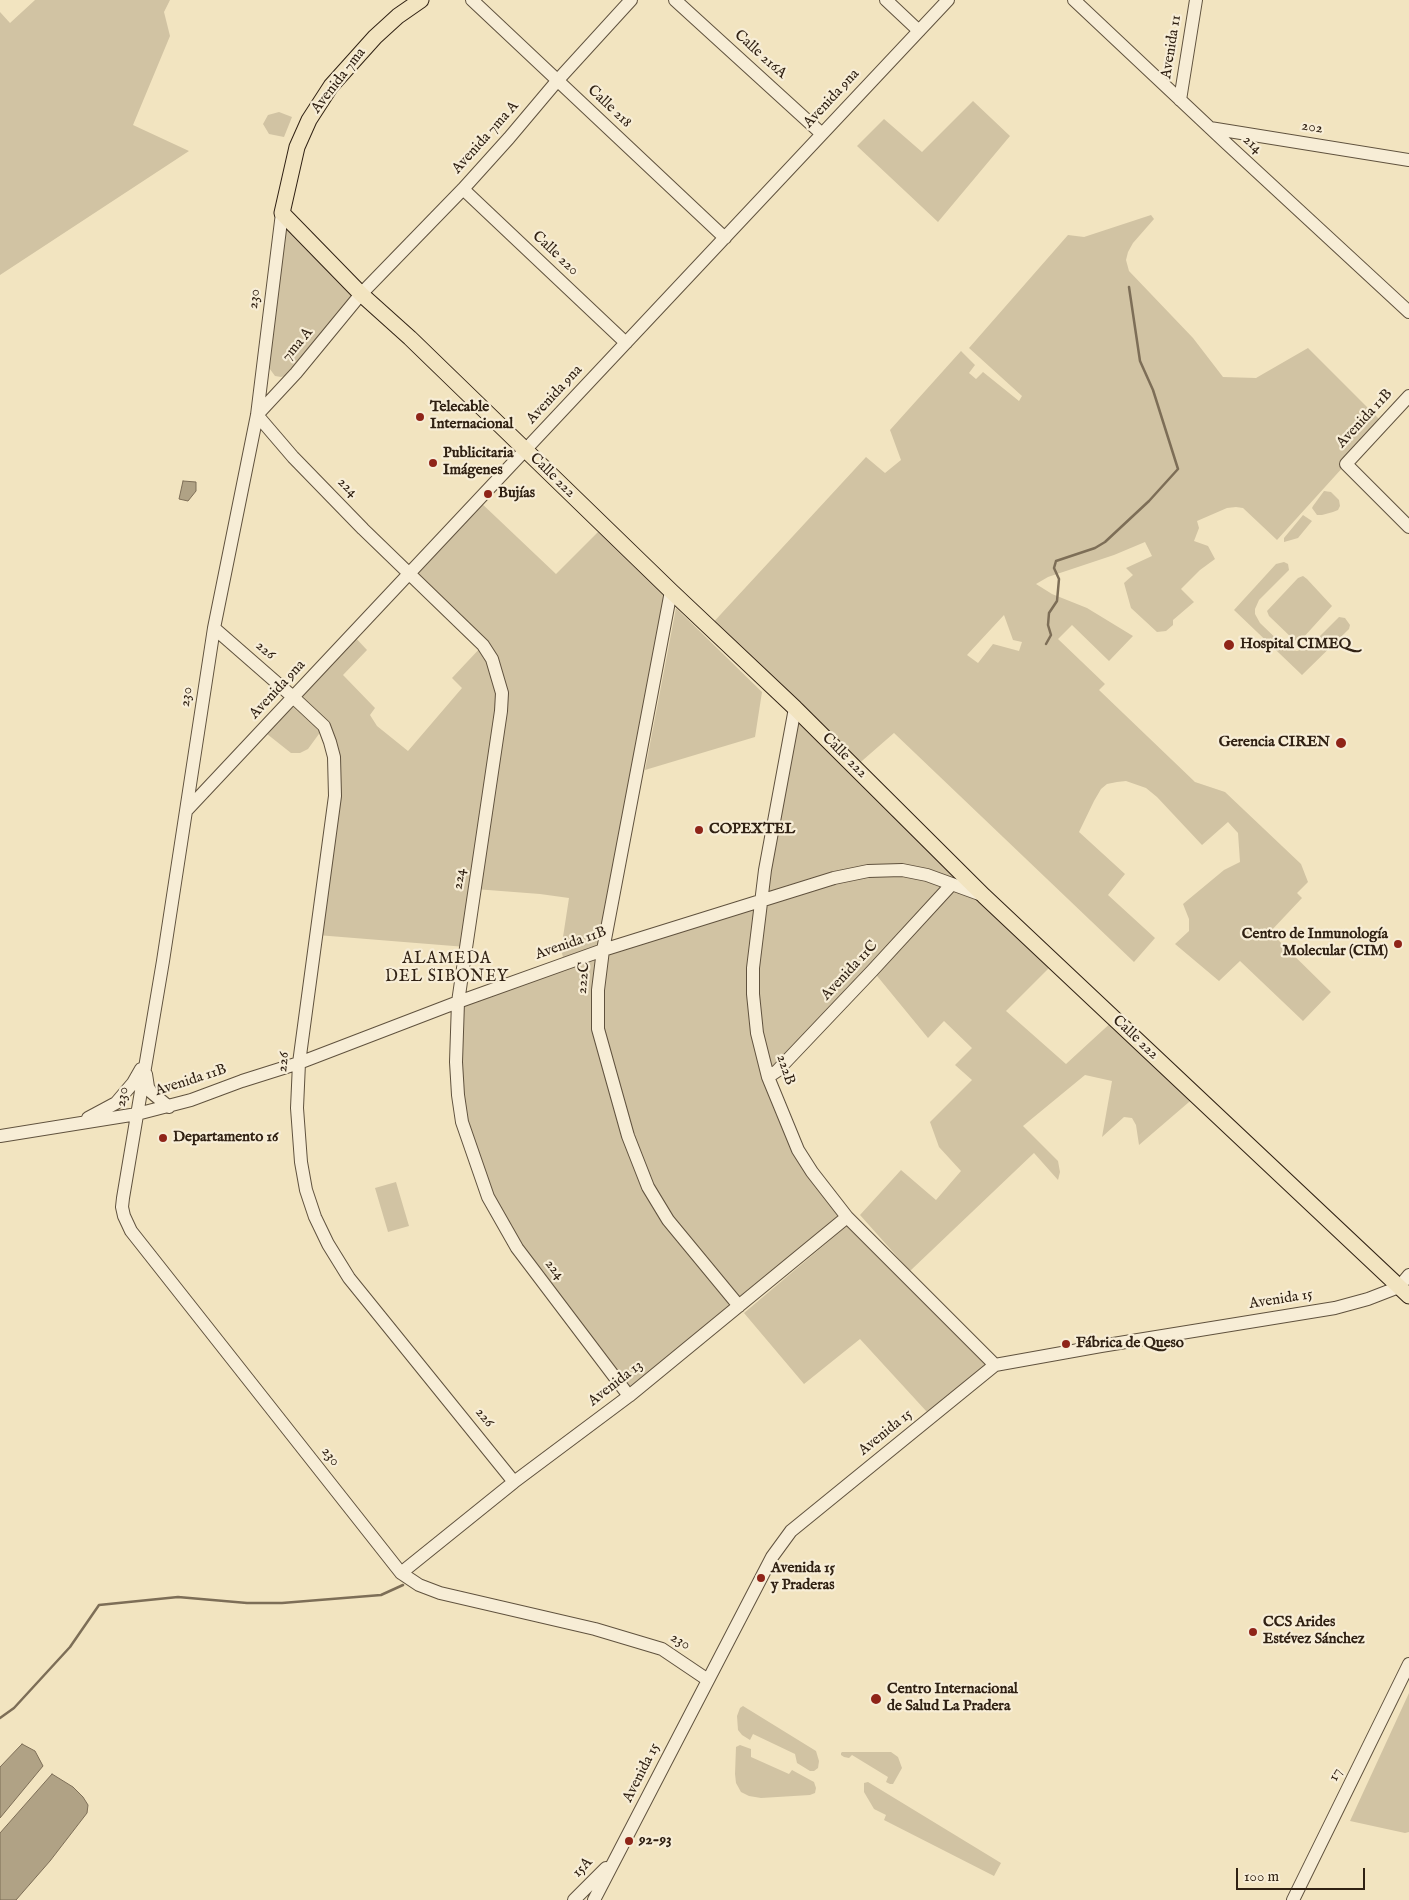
<!DOCTYPE html>
<meta charset="utf-8">
<style>
body{margin:0}
#map{position:relative;width:1409px;height:1900px;overflow:hidden;background:#f2e4c0;font-family:"IM FELL English",serif}
canvas{display:block}
.scale{position:absolute;left:1236px;top:1868px;width:129px;height:22px;box-sizing:border-box;border:2px solid #302113;border-top:0;padding-left:6px;font-size:15px;line-height:18px;white-space:nowrap;color:#302113;-webkit-text-stroke:4px #f7edd6;paint-order:stroke}
</style>
<div id="map">
<canvas width="1409" height="1900"></canvas>
<div class="scale">100 m</div>
</div>
<script>
const ctx = document.querySelector('canvas').getContext('2d');
ctx.lineJoin = 'round';
function fillPath(path, color) { ctx.fillStyle = color; ctx.fill(path, 'evenodd'); }
const shape = rows => new Path2D(rows.map(r => 'M' + r).join(''));
function trace(path, color, width, dash) { ctx.strokeStyle = color; ctx.lineWidth = width; ctx.lineCap = dash ? 'butt' : 'round'; ctx.setLineDash(dash || []); ctx.stroke(path); }
function drawText(font, color, halo, rows, align = 'center') {
  ctx.font = font + ' "IM FELL English",serif'; ctx.lineWidth = 4.5; ctx.setLineDash([]); ctx.textBaseline = 'middle'; ctx.strokeStyle = halo; ctx.fillStyle = color; for (const [text, x, y, turn = 0] of rows) {
    ctx.save(); ctx.translate(x, y); ctx.rotate((+turn || 0) * Math.PI / 180); ctx.textAlign = isNaN(turn) ? turn : align; if (halo) ctx.strokeText(text, 0, 0); ctx.fillText(text, 0, 0); ctx.restore();
  }
}
fillPath(shape([
 [35,0,170,0,164,12,170,36,133,125,189,151,0,275,0,12,10,23],
 [973,101,1010,136,938,222,857,146,884,119,922,152],
 [279,112,292,117,284,137,269,134,263,124,268,115],
 [282,213,361,294,296,373,281,377,275,376,264,361],
 [1151,215,1154,219,1133,243,1128,252,1126,260,1129,271,1193,338,1223,377,1256,378,1308,348,1383,423,1277,540,1243,508,1236,507,1227,508,1197,521,1199,528,1194,541,1208,546,1215,559,1200,570,1181,589,1194,602,1173,620,1173,625,1166,631,1157,632,1131,608,1124,583,1133,575,1126,568,1152,556,1145,542,1114,555,1048,577,1036,584,1052,594,1087,608,1133,636,1109,661,1072,625,1058,639,1105,684,1099,690,1195,782,1225,792,1301,864,1308,882,1297,893,1302,898,1270,932,1331,992,1303,1021,1240,961,1219,981,1175,944,1189,931,1189,919,1183,904,1224,870,1240,862,1238,833,1228,822,1202,845,1157,797,1146,788,1126,781,1117,782,1107,784,1101,789,1094,801,1079,832,1125,874,1108,895,1155,938,1134,962,894,733,855,767,1055,962,1006,1011,1066,1064,1115,1019,1196,1096,1139,1145,1136,1125,1132,1118,1124,1117,1102,1137,1112,1081,1085,1075,1023,1126,1058,1161,1060,1172,1058,1180,1034,1153,910,1271,860,1215,901,1170,936,1200,961,1171,939,1147,930,1122,972,1080,955,1065,972,1048,944,1021,928,1038,873,971,769,1077,789,1130,847,1217,629,1396,488,1197,462,1122,458,1002,565,964,561,950,569,898,540,894,475,889,466,947,317,935,335,796,324,727,308,749,300,753,291,753,262,730,352,634,367,650,343,675,375,708,370,715,377,726,408,751,462,688,452,678,483,645,409,573,478,500,556,574,604,526,671,591,603,949,763,899,795,708,709,627,866,457,885,473,901,460,890,430,961,351,975,365,969,373,976,379,983,372,1019,401,1022,396,969,348,1068,235,1084,237],
 [1004,615,1013,640,1022,642,1019,651,993,644,978,663,967,655],
 [1324,491,1331,492,1339,500,1340,506,1338,510,1333,512,1322,515,1317,515,1312,508,1313,506],
 [1303,515,1312,521,1298,538,1284,542,1284,538],
 [1284,562,1288,564,1289,570,1259,600,1255,609,1255,614,1260,623,1287,649,1297,651,1309,647,1339,617,1345,618,1350,625,1349,629,1302,675,1234,610,1276,564],
 [1303,576,1307,579,1332,606,1302,639,1298,641,1294,640,1269,616,1267,611,1298,578],
 [676,608,762,692,755,737,645,770],
 [396,1182,409,1226,388,1232,375,1188],
 [848,1225,986,1365,927,1412,860,1339,804,1384,744,1313],
 [1409,1693,1409,1832,1405,1833,1350,1821],
 [743,1706,816,1751,819,1761,818,1768,814,1771,810,1771,797,1763,795,1754,753,1734,750,1740,742,1735,738,1730,737,1716,740,1708],
 [740,1745,751,1749,751,1757,789,1774,792,1770,814,1782,816,1788,815,1793,810,1795,761,1798,749,1796,741,1792,736,1783,735,1774,736,1747],
 [842,1752,891,1752,898,1757,902,1768,893,1784,890,1784,886,1782,888,1777,852,1755,849,1758,844,1757,841,1755,841,1753],
 [868,1782,1001,1863,994,1876,884,1820,886,1815,874,1809,864,1792,864,1783]
]), '#d1c3a3');
const water = shape([
 [183,481,196,482,196,491,188,501,179,499,183,481],
 [22,1744,35,1751,43,1766,0,1818,0,1767,22,1744],
 [52,1774,73,1787,83,1797,88,1805,87,1813,50,1861,16,1900,0,1900,0,1833,52,1774]
]);
fillPath(water, '#b0a285');
trace(water, '#7d6e57', 1);
trace(shape([
 [1046,644,1051,635,1048,625,1049,613,1057,601,1059,579,1054,568,1056,561,1095,548,1105,542,1149,501,1178,469,1153,390,1140,361,1129,287],
 [0,1718,14,1708,70,1647,99,1605,178,1597,247,1603,282,1603,381,1595,403,1585]
]), '#7d6e57', 2.5);
const minor = shape([
 [472,0,725,238],
 [675,0,822,134],
 [886,0,919,31],
 [1074,0,1225,142,1409,312],
 [1180,100,1196,0],
 [1210,128,1409,160],
 [463,189,626,343],
 [282,213,257,415,214,628,163,961,123,1198,122,1207,124,1216,131,1231,401,1573,419,1585,440,1593,595,1629,662,1649,708,1680],
 [1409,396,1346,464,1409,527],
 [671,591,603,950,598,990,598,1029,628,1136,648,1187,668,1220,739,1306],
 [214,628,293,697,324,726,330,742,334,757,335,796,299,1063,297,1108,301,1162,306,1190,315,1217,328,1244,349,1278,514,1482],
 [795,708,765,870,753,968,753,994,757,1033,768,1077,798,1150,812,1172,847,1217,995,1365],
 [186,811,948,0],
 [146,1074,148,1087,151,1092,169,1107],
 [768,1077,777,1071,872,971,952,884],
 [88,1118,116,1103,133,1083,141,1069],
 [0,1136,137,1114,191,1100,242,1081,299,1063,458,1002,603,950,834,878,868,871,902,870,927,875,982,895],
 [629,1396,517,1248,488,1197,462,1122,458,1095,456,1062,458,1002,501,711,502,693,492,659,483,645,363,529,293,457,257,415,296,373,361,294,463,189,509,138,557,81,631,0],
 [401,1573,514,1482,629,1396,847,1217],
 [574,1900,606,1868],
 [594,1900,772,1557,791,1531,995,1365,1101,1346,1335,1308,1368,1299,1399,1287,1409,1275],
 [1293,1900,1409,1664]
]);
const major = shape([
 [421,0,398,16,375,37,331,86,309,120,297,147,282,213,361,294,410,338,671,591,795,708,984,896,1409,1296]
]);
trace(minor, '#60523e', 14);
trace(major, '#302113', 17);
trace(minor, '#f7edd6', 12);
trace(major, '#f2e4c0', 15);
for (const [x, y, r, color] of [
 [420,417,5,"#8f2418"],
 [433,463,5,"#8f2418"],
 [488,494,5,"#8f2418"],
 [1229,645,6,"#8f2418"],
 [1341,743,6,"#8f2418"],
 [699,830,5,"#8f2418"],
 [1398,944,5,"#8f2418"],
 [163,1138,5,"#8f2418"],
 [1066,1344,5,"#8f2418"],
 [761,1578,5,"#8f2418"],
 [1253,1632,5,"#8f2418"],
 [876,1699,6,"#8f2418"],
 [629,1841,5,"#8f2418"]
]) { const dot = new Path2D(); dot.arc(x, y, r, 0, 2 * Math.PI); ctx.fillStyle = color; ctx.fill(dot); trace(dot, '#f7edd6', 2); }
drawText('15px', '#302113', '#f7edd6', [
 ["Avenida 11",1172,47,-81],
 ["Calle 216A",760,55,42],
 ["Avenida 7ma",339,81,-52],
 ["Avenida 9na",832,99,-47],
 ["Calle 218",609,107,43],
 ["202",1312,128,9],
 ["Avenida 7ma A",486,138,-48],
 ["214",1252,145,43],
 ["Calle 220",555,254,43],
 ["230",255,299,-83],
 ["7ma A",298,345,-50],
 ["Avenida 9na",555,395,-47],
 ["Avenida 11B",1365,419,-47],
 ["Calle 222",552,476,44],
 ["224",347,488,45],
 ["226",265,651,41],
 ["Avenida 9na",278,690,-47],
 ["230",187,697,-81],
 ["Calle 222",844,756,45],
 ["224",460,879,-81],
 ["Avenida 11B",571,944,-19],
 ["Avenida 11C",850,971,-47],
 ["222C",584,978,-85],
 ["Calle 222",1135,1038,43],
 ["226",284,1062,-84],
 ["222B",785,1070,72],
 ["Avenida 11B",191,1081,-18],
 ["230",123,1097,-81],
 ["224",554,1270,52],
 ["Avenida 15",1281,1300,-9],
 ["Avenida 13",616,1384,-38],
 ["226",484,1418,51],
 ["Avenida 15",886,1433,-39],
 ["230",330,1457,52],
 ["230",680,1642,31],
 ["Avenida 15",642,1773,-63],
 ["17",1336,1775,-64],
 ["15A",583,1868,-45]
]);
drawText('bold 15px', '#302113', '#f7edd6', [
 ["Telecable",430,408],
 ["Internacional",430,425],
 ["Publicitaria",443,454],
 ["Imágenes",443,471],
 ["Bujías",498,494],
 ["Hospital CIMEQ",1240,645],
 ["Gerencia CIREN",1330,743,"right"],
 ["COPEXTEL",709,830],
 ["Centro de Inmunología",1388,935,"right"],
 ["Molecular (CIM)",1388,952,"right"],
 ["Departamento 16",173,1138],
 ["Fábrica de Queso",1076,1344],
 ["Avenida 15",771,1569],
 ["y Praderas",771,1586],
 ["CCS Arides",1263,1623],
 ["Estévez Sánchez",1263,1640],
 ["Centro Internacional",887,1690],
 ["de Salud La Pradera",887,1707],
 ["92-93",639,1841]
], 'left');
ctx.letterSpacing = '1px';
drawText('16px', '#302113', '#f7edd6', [
 ["ALAMEDA",447,960],
 ["DEL SIBONEY",447,978]
]);
ctx.letterSpacing = '0px';
</script>
